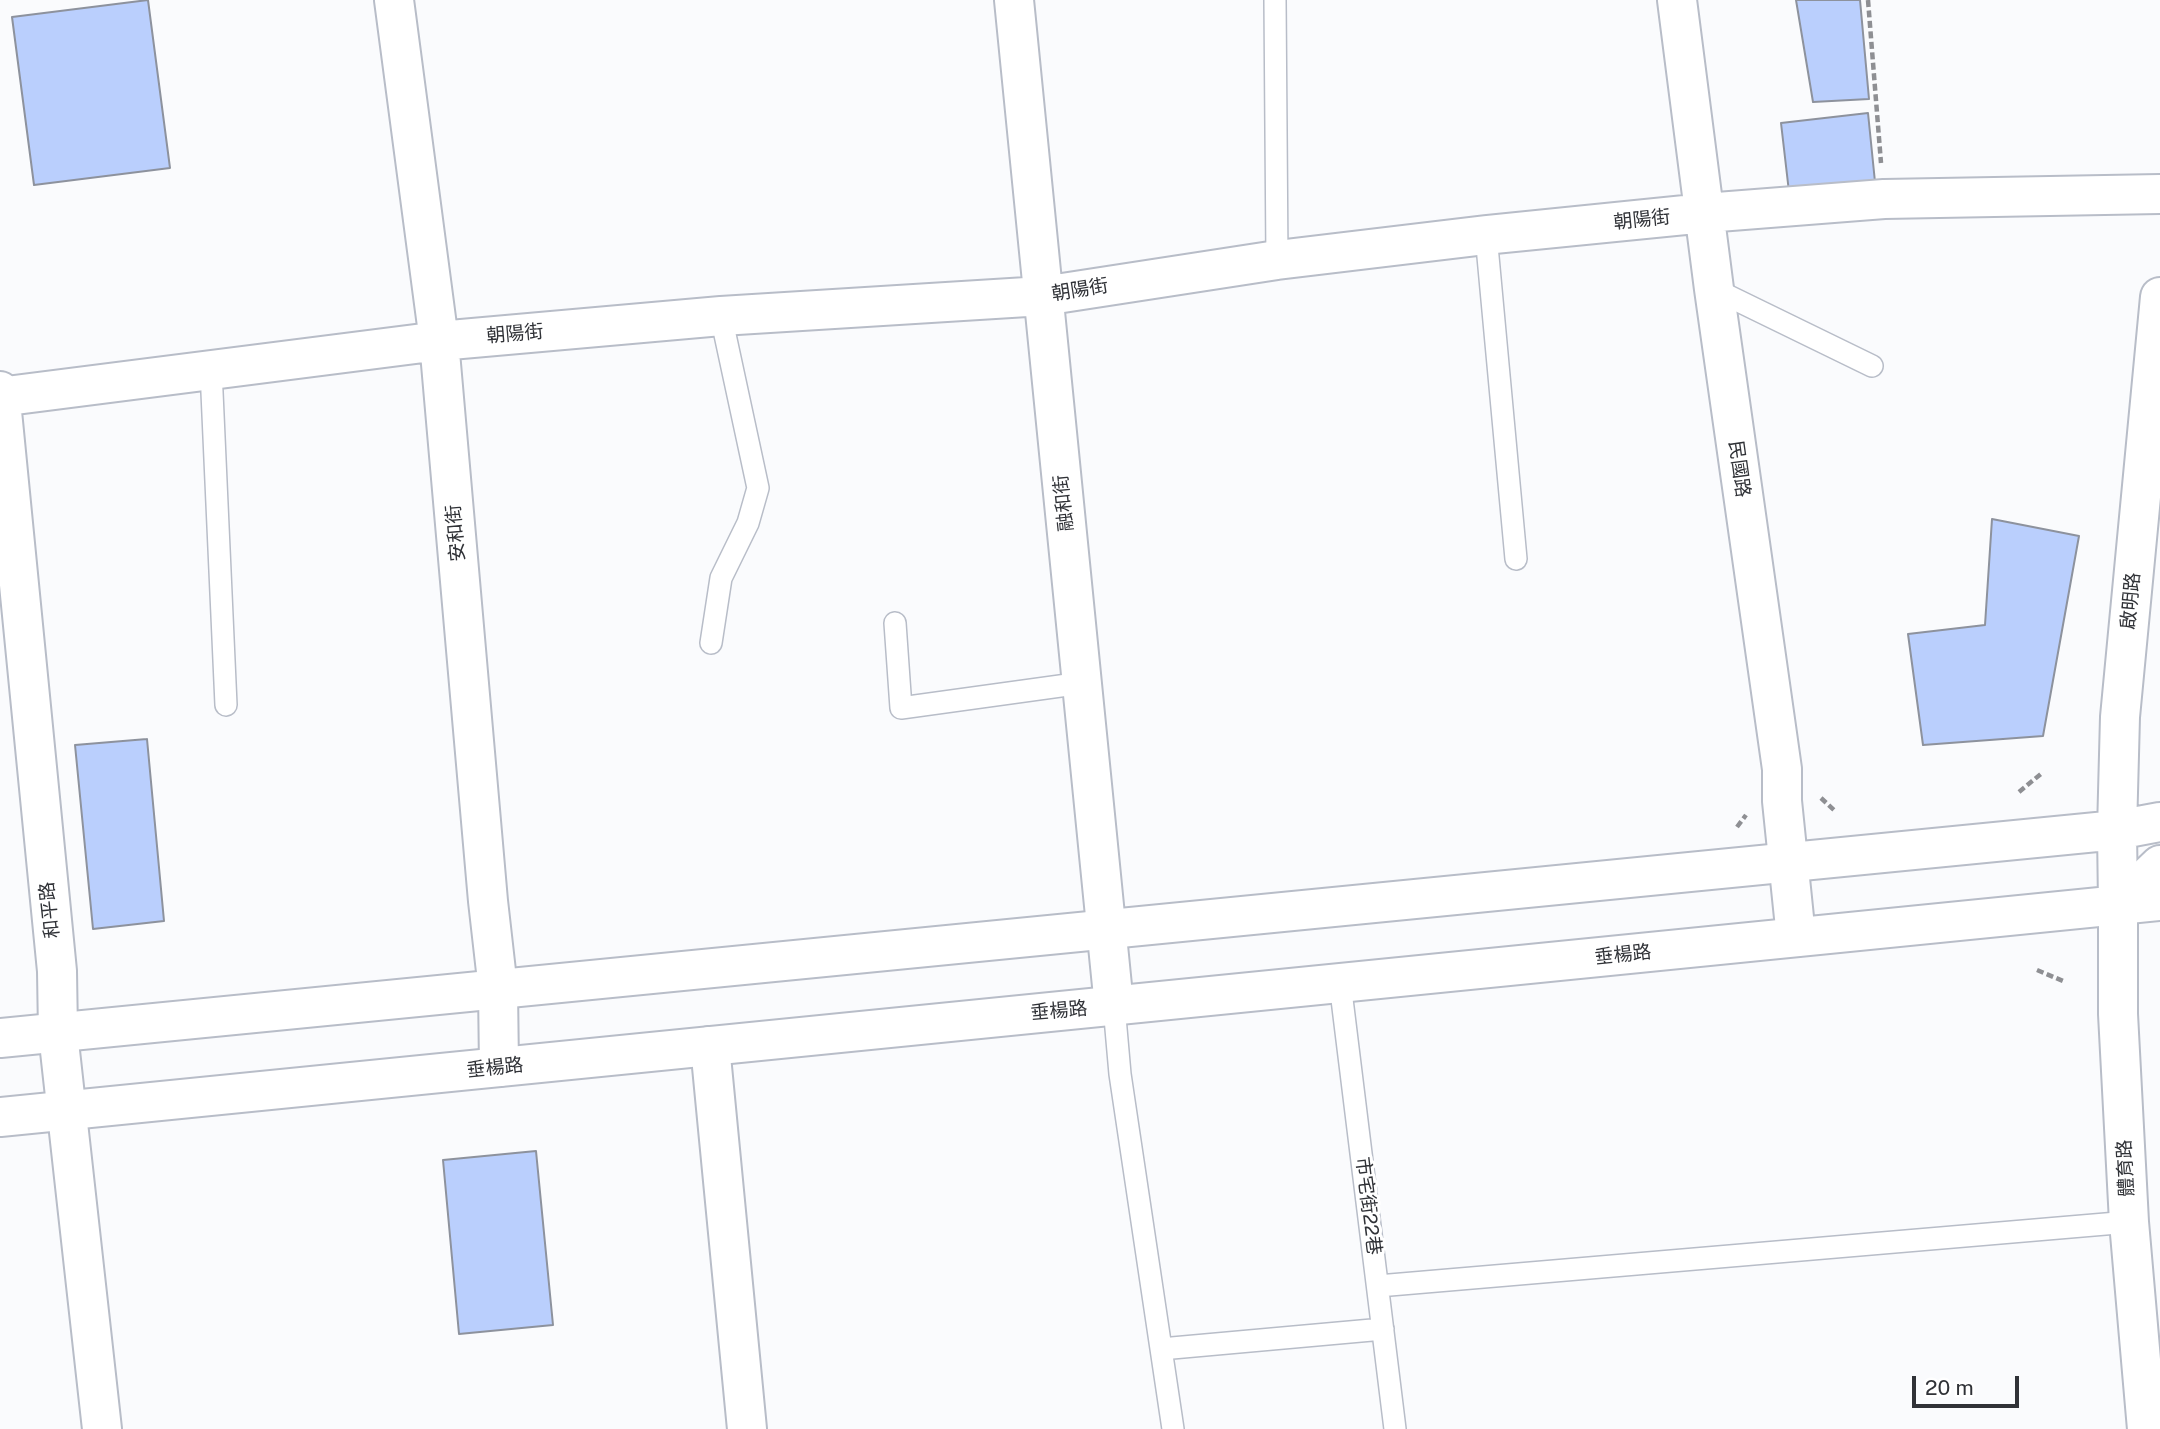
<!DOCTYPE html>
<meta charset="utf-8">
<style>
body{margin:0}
#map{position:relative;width:2160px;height:1429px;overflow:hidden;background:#fafbfd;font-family:"Public Sans",sans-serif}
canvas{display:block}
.scale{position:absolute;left:1912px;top:1376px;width:107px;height:32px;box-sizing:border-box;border:4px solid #303237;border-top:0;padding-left:9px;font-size:21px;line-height:24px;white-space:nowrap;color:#303237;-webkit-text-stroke:5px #fff;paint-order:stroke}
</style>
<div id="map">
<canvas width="2160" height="1429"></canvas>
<div class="scale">20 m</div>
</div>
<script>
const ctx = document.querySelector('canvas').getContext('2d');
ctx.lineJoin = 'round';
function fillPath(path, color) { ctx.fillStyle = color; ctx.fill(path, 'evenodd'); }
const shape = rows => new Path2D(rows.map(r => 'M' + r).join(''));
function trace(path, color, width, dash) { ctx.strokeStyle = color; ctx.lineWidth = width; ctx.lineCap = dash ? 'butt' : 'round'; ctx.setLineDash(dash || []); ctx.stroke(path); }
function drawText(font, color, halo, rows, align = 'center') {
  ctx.font = font + ' "Public Sans","Noto Sans TC",sans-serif'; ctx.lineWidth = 6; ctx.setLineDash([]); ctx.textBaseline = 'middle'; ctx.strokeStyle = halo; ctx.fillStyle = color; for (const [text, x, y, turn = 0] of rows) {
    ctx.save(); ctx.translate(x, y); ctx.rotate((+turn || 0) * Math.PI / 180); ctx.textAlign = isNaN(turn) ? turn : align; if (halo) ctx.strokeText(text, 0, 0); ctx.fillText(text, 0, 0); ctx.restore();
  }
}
const building = shape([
 [148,0,170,168,34,185,12,17,148,0],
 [1796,0,1860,0,1869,99,1813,102,1796,0],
 [1868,113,1875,182,1789,192,1781,123,1868,113],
 [1992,519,2079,536,2043,736,1923,745,1908,634,1985,625,1992,519],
 [147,739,164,921,93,929,75,745,147,739],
 [536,1151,553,1325,459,1334,443,1160,536,1151]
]);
fillPath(building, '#bacffd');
trace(building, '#8d929d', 2);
const service = shape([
 [1275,0,1277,260],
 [1486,235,1516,559],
 [1714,289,1872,366],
 [211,370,226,705],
 [895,623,901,708,1082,683],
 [711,643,721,578,748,523,758,488,721,316],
 [1340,983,1395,1429],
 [1114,1006,1120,1074,1173,1429],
 [1378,1286,2129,1222],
 [1161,1349,1383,1329]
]);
const minor = shape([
 [394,0,439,341,488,901,498,989,499,1067],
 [1014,0,1114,1006],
 [1677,0,1714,289,1782,769,1782,801,1796,937],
 [0,391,57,971,58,1033,102,1429],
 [0,397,439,341,721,316,1043,296,1277,260,1486,235,1705,213,1884,199,2160,194],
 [710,1046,747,1429],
 [2147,1429,2129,1222,2118,1014,2118,905,2160,865]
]);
const tertiary = shape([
 [2118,905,2117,830,2120,717,2160,297],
 [0,1038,2117,830,2160,822],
 [0,1117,2160,901]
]);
trace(service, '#b8bdc8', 24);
trace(minor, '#b8bdc8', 42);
trace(tertiary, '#b8bdc8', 42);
trace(shape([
 [1868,0,1881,163],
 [2019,792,2042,773],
 [1821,798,1835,811],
 [1737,827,1746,815],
 [2037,970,2063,981]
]), '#8e8f93', 4.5, [7, 3.5]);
trace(service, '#fff', 21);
trace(minor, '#fff', 38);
trace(tertiary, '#fff', 38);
drawText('19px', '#303237', '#fff', [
 ["朝陽街",1642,220,-6],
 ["朝陽街",1080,290,-9],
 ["朝陽街",515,334,-5],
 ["民國路",1739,469,82],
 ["融和街",1064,503,-96],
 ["安和街",456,533,-95],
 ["啟明路",2131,601,-85],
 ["和平路",50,910,-96],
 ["垂楊路",1623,955,-6],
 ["垂楊路",1059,1011,-5],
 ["垂楊路",495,1068,-6],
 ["體育路",2126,1168,-93],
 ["市宅街22巷",1368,1206,83]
]);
</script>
